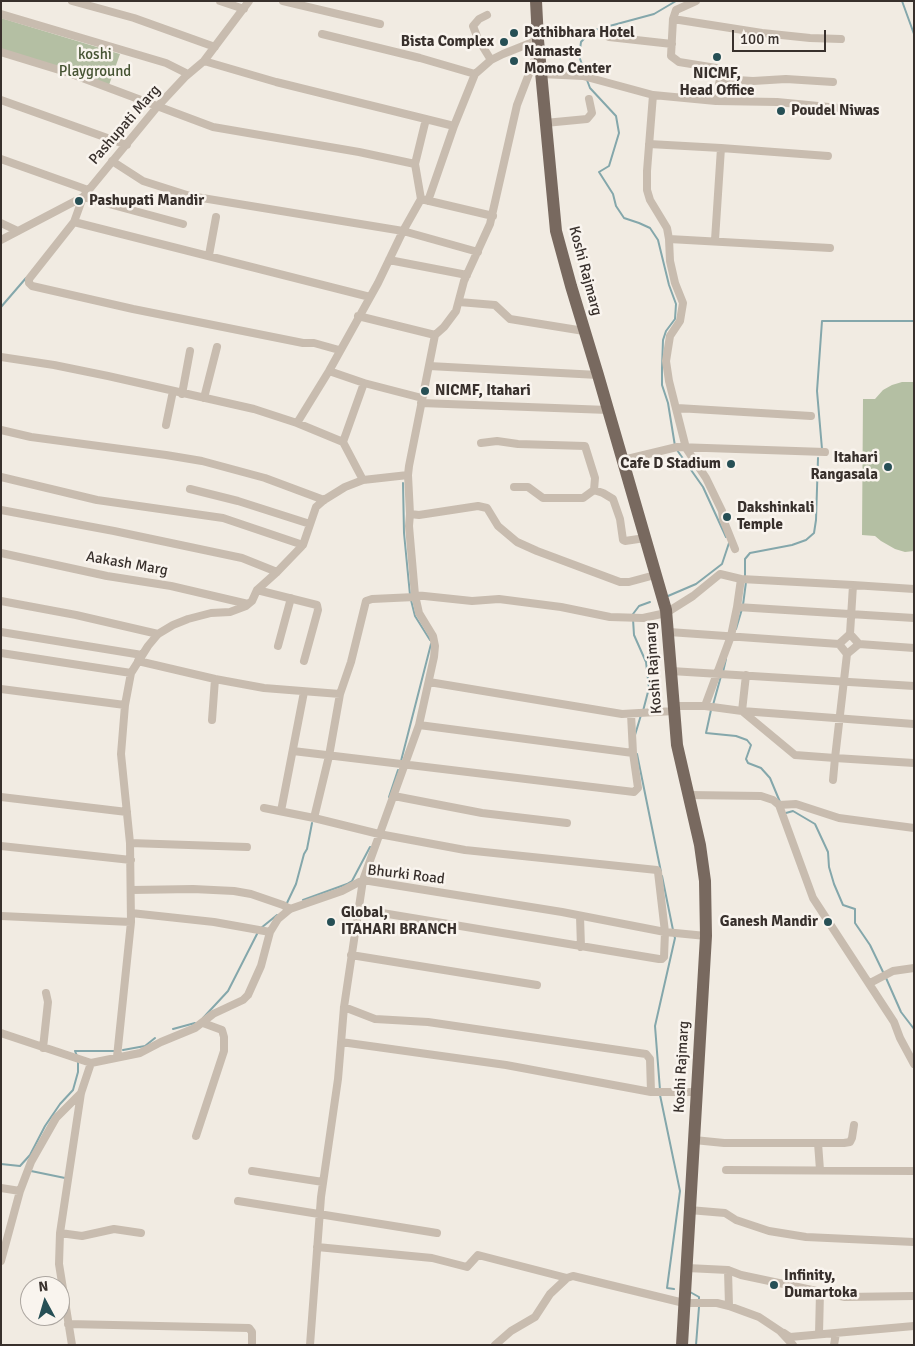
<!DOCTYPE html>
<style>
body{margin:0}
#map{position:relative;width:915px;height:1346px;overflow:hidden;background:#f1ebe2;font-family:Signika,sans-serif}
canvas{display:block}
.frame{position:absolute;inset:0;border:2px solid #38302c;pointer-events:none}
.north{position:absolute;left:20px;top:1276px;width:50px;height:50px;box-sizing:border-box;background:#f9f4ee;border:1px solid #aca6a0;border-radius:50%;rotate:354deg;font-size:14px;font-weight:700;line-height:20px;text-align:center;color:#38302c}
.north::after{content:'';display:block;margin:auto;width:18px;height:22px;background:#264f55;clip-path:polygon(50% 0,100% 100%,50% 72%,0 100%)}
.scale{position:absolute;left:732px;top:30px;width:94px;height:22px;box-sizing:border-box;border:2px solid #38302c;border-top:0;padding-left:6px;font-size:15px;line-height:18px;white-space:nowrap;color:#38302c;-webkit-text-stroke:4px #f9f4ee;paint-order:stroke}
</style>
<div id="map">
<canvas width="915" height="1346"></canvas>
<div class="frame"></div>
<div class="north">N</div>
<div class="scale">100 m</div>
</div>
<script>
const ctx = document.querySelector('canvas').getContext('2d');
ctx.lineJoin = 'round';
function fillPath(path, color) { ctx.fillStyle = color; ctx.fill(path, 'evenodd'); }
const shape = rows => new Path2D(rows.map(r => 'M' + r).join(''));
function trace(path, color, width, dash) { ctx.strokeStyle = color; ctx.lineWidth = width; ctx.lineCap = dash ? 'butt' : 'round'; ctx.setLineDash(dash || []); ctx.stroke(path); }
function drawText(font, color, halo, rows, align = 'center') {
  ctx.font = font + ' Signika,sans-serif'; ctx.lineWidth = 5; ctx.setLineDash([]); ctx.textBaseline = 'middle'; ctx.strokeStyle = halo; ctx.fillStyle = color; for (const [text, x, y, turn = 0] of rows) {
    ctx.save(); ctx.translate(x, y); ctx.rotate((+turn || 0) * Math.PI / 180); ctx.textAlign = isNaN(turn) ? turn : align; if (halo) ctx.strokeText(text, 0, 0); ctx.fillText(text, 0, 0); ctx.restore();
  }
}
fillPath(shape([
 [1,18,120,54,109,85,1,51],
 [902,382,914,382,914,551,905,552,895,549,881,541,875,536,862,535,863,399,875,399,883,390,892,385]
]), '#b4bfa3');
trace(shape([
 [902,1,914,34],
 [585,73,579,56,581,42,591,31,654,14,676,1],
 [587,80,590,88,616,116,619,133,609,166,599,172,613,194,616,206,624,218,639,223,650,228,658,240,669,285,676,304,675,319,666,331,663,340,662,368,662,385,668,403,675,446],
 [1,307,26,278],
 [822,449,817,391,822,321,914,321],
 [677,450,703,487,726,537],
 [403,483,404,533,410,595],
 [745,578,745,559,750,553,792,545,806,540,814,533,816,520,818,458],
 [668,596,696,584,722,564,729,543],
 [411,600,415,616,430,640],
 [743,605,746,582],
 [633,614,639,606,650,602],
 [633,619,634,635,646,662,649,688,643,711],
 [736,629,742,609],
 [723,672,726,659],
 [713,705,721,676],
 [711,710,706,733,736,736,747,740,751,745,746,759,748,763,761,768,770,778,780,802],
 [635,735,641,715],
 [637,754,661,872],
 [401,761,431,644],
 [389,797,398,770],
 [786,813,793,811,815,824,828,852,829,867,834,884,843,905,855,909,855,923,870,945,884,974],
 [662,876,673,930],
 [303,900,347,884,352,881,370,847],
 [286,905,296,884,304,854,307,849,312,823],
 [261,928,277,915],
 [886,978,901,1012,914,1029],
 [203,1018,228,991,258,932],
 [173,1029,195,1023],
 [123,1050,145,1046,155,1038],
 [77,1056,75,1051,115,1051],
 [660,1090,655,1026,675,938,674,935],
 [660,1095,680,1191,667,1288,674,1289],
 [1,1164,20,1166,30,1155,45,1126,60,1104,73,1090,78,1072,78,1060],
 [31,1171,65,1178],
 [690,1292,699,1297,699,1300],
 [696,1345,699,1307]
]), '#84a7ab', 2);
trace(shape([
 [72,1,134,18,215,47],
 [220,1,244,9],
 [283,1,380,24],
 [696,1,676,10,673,19,762,33,810,38,841,39],
 [1,14,166,63,188,74],
 [487,15,479,19,473,26,478,39,491,60],
 [322,34,420,58,475,74],
 [609,37,672,44],
 [1,52,69,73,213,127,359,152,415,164,426,119],
 [204,61,276,82,454,126],
 [541,74,583,76,653,95],
 [720,79,753,81,786,79,833,82],
 [1,100,127,145],
 [716,101,777,102,839,108],
 [545,123,587,119,592,113,589,99],
 [649,144,721,148,715,240],
 [721,148,828,156],
 [1,159,88,190],
 [112,161,143,181,190,196,403,231,478,252],
 [415,164,421,199,493,216],
 [428,201,454,126,475,74,491,60,503,54,538,40],
 [74,222,370,297],
 [1,223,18,231],
 [183,224,83,197,74,222,29,279,29,283,32,286,133,309,303,343,314,343,339,350],
 [669,239,667,228,650,200,647,190,647,171,653,95,716,101,721,73,719,69,716,68,679,62,671,56,673,19],
 [1,240,83,197,157,107,185,77,204,61,249,1],
 [209,255,216,217],
 [389,260,467,275],
 [459,302,495,305,510,319,584,331],
 [358,316,435,335],
 [1,357,54,365,108,376,254,409,297,423,343,442,363,480],
 [429,366,598,375],
 [329,371,364,383,422,398],
 [182,394,190,351],
 [204,398,217,347],
 [421,403,608,410],
 [677,408,811,416],
 [297,423,329,371,378,283,403,231,421,199],
 [166,425,173,391],
 [1,430,31,437,166,455,202,461,265,478,324,500],
 [343,442,364,383],
 [481,443,497,441,518,444,585,446,595,478,594,490],
 [623,460,677,447,825,452],
 [1,477,97,500,223,518,303,545],
 [514,487,528,487,543,498,583,498,594,490,603,493,613,499,620,519,623,540,625,541,645,538],
 [190,489,238,501,310,524],
 [1,510,114,531,242,558,277,572],
 [410,514,419,515,478,506,487,508,498,526,517,542,537,551,620,582,629,582,655,575],
 [735,549,723,519,722,511,706,478,686,448,669,381,666,361,670,336,680,321,683,303,675,283,670,261,669,239,830,248],
 [1,553,107,576,171,586,248,604],
 [257,590,317,605,318,610,304,661],
 [415,595,472,601,499,599,561,607,610,617,643,618,666,613,693,596,720,574,741,579],
 [1,601,76,615,158,634],
 [737,607,914,618],
 [1,632,142,655],
 [669,632,839,644],
 [850,634,853,585,914,589],
 [278,646,291,598],
 [1,653,131,673],
 [847,654,839,644,850,634,859,644],
 [138,661,215,679,264,688,340,694,351,662,366,601,372,599,415,597],
 [671,671,914,686],
 [746,675,742,711,914,724],
 [429,682,622,714,674,711],
 [1,689,125,705],
 [673,706,705,706,742,711,795,755,835,758,847,654,859,644,914,648],
 [705,706,731,636,737,607,741,579,853,585],
 [212,720,215,679],
 [419,725,633,753],
 [293,751,634,792,638,788,633,753,631,714],
 [833,780,835,758,914,763],
 [689,795,761,796,773,800,779,805,813,898,894,1022,900,1038,914,1064],
 [394,796,482,813,567,823],
 [1,797,127,812],
 [779,805,796,804,839,818,914,828],
 [264,808,314,818,379,834,465,850,657,870,658,872,665,932,664,957,662,959,659,959,358,909],
 [281,811,304,692],
 [314,818,329,756,340,694],
 [130,843,247,847],
 [1,846,131,860],
 [132,890,193,889,234,891,251,894,283,905,290,909],
 [131,913,214,922,270,932],
 [1,916,131,922],
 [580,916,581,947],
 [351,955,537,985],
 [870,983,893,971,914,968],
 [344,1007,375,1019,428,1022,646,1054,650,1059,651,1092],
 [1,1033,91,1063,140,1053,161,1042,195,1028,213,1014,243,1000,248,995,261,966,270,932,278,919,290,909,342,891,363,880,562,912,665,932,706,936],
 [341,1042,506,1065,651,1092,697,1092],
 [43,1048,48,1002,46,993],
 [117,1057,131,922,130,843,121,754,125,705,131,673,148,646,158,634,173,625,188,619,211,613,230,612,246,606,252,601,257,590,277,572,303,545,316,507,324,500,345,487,363,480,408,475],
 [196,1136,224,1051,224,1037,222,1030,203,1023],
 [694,1140,724,1143,844,1143,850,1142,852,1138,854,1125],
 [818,1143,820,1170],
 [726,1170,914,1171],
 [252,1171,323,1182],
 [1,1188,20,1191],
 [238,1201,437,1233],
 [689,1210,725,1213,736,1220,769,1231,806,1237,914,1242],
 [60,1233,82,1236,114,1229,141,1233],
 [317,1247,432,1258,467,1267,478,1255,567,1278],
 [1,1261,20,1191,31,1162,56,1118,81,1093],
 [687,1268,728,1270],
 [729,1306,728,1270,741,1275,845,1297,914,1296],
 [68,1324,249,1328,252,1332,252,1345],
 [784,1333,790,1337,914,1326],
 [819,1334,820,1292],
 [72,1345,59,1264,60,1233,81,1093,91,1063],
 [310,1345,321,1197,338,1079,344,1007,363,880,419,725,434,657,435,646,433,636,419,613,415,595,409,526,410,514,408,475,409,466,435,335,444,327,456,311,464,281,490,224,517,105,537,53],
 [495,1345,511,1331,535,1317,550,1294,567,1278,573,1276,684,1303,717,1303,729,1306,759,1317,780,1331,793,1345],
 [834,1345,836,1333]
]), '#c8bcaf', 8);
trace(shape([
 [536,1,538,40,556,231,571,286,598,375,666,610,677,745,700,845,705,881,706,936,682,1345]
]), '#78695f', 12);
for (const [x, y, r, color] of [
 [514,33,5,"#264f55"],
 [504,42,5,"#264f55"],
 [717,57,5,"#264f55"],
 [514,61,5,"#264f55"],
 [781,111,5,"#264f55"],
 [79,201,5,"#264f55"],
 [425,391,5,"#264f55"],
 [731,464,5,"#264f55"],
 [888,467,5,"#264f55"],
 [727,517,5,"#264f55"],
 [331,922,5,"#264f55"],
 [828,922,5,"#264f55"],
 [774,1285,5,"#264f55"]
]) { const dot = new Path2D(); dot.arc(x, y, r, 0, 2 * Math.PI); ctx.fillStyle = color; ctx.fill(dot); trace(dot, '#f9f4ee', 2); }
drawText('bold 15px', '#38302c', '#f9f4ee', [
 ["Pathibhara Hotel",524,33],
 ["Bista Complex",494,42,"right"],
 ["Namaste",524,52],
 ["Momo Center",524,69],
 ["NICMF,",717,74,"center"],
 ["Head Office",717,91,"center"],
 ["Poudel Niwas",791,111],
 ["Pashupati Mandir",89,201],
 ["NICMF, Itahari",435,391],
 ["Itahari",878,458,"right"],
 ["Rangasala",878,475,"right"],
 ["Cafe D Stadium",721,464,"right"],
 ["Dakshinkali",737,508],
 ["Temple",737,525],
 ["Global,",341,913],
 ["ITAHARI BRANCH",341,930],
 ["Ganesh Mandir",818,922,"right"],
 ["Infinity,",784,1276],
 ["Dumartoka",784,1293]
], 'left');
drawText('15px', '#455332', '#f9f4ee', [
 ["koshi",95,55],
 ["Playground",95,72]
]);
drawText('15px', '#38302c', '#f9f4ee', [
 ["Pashupati Marg",125,125,-49],
 ["Koshi Rajmarg",585,271,75],
 ["Aakash Marg",127,564,10],
 ["Koshi Rajmarg",654,668,-94],
 ["Bhurki Road",406,875,7],
 ["Koshi Rajmarg",682,1067,-87]
]);
</script>
